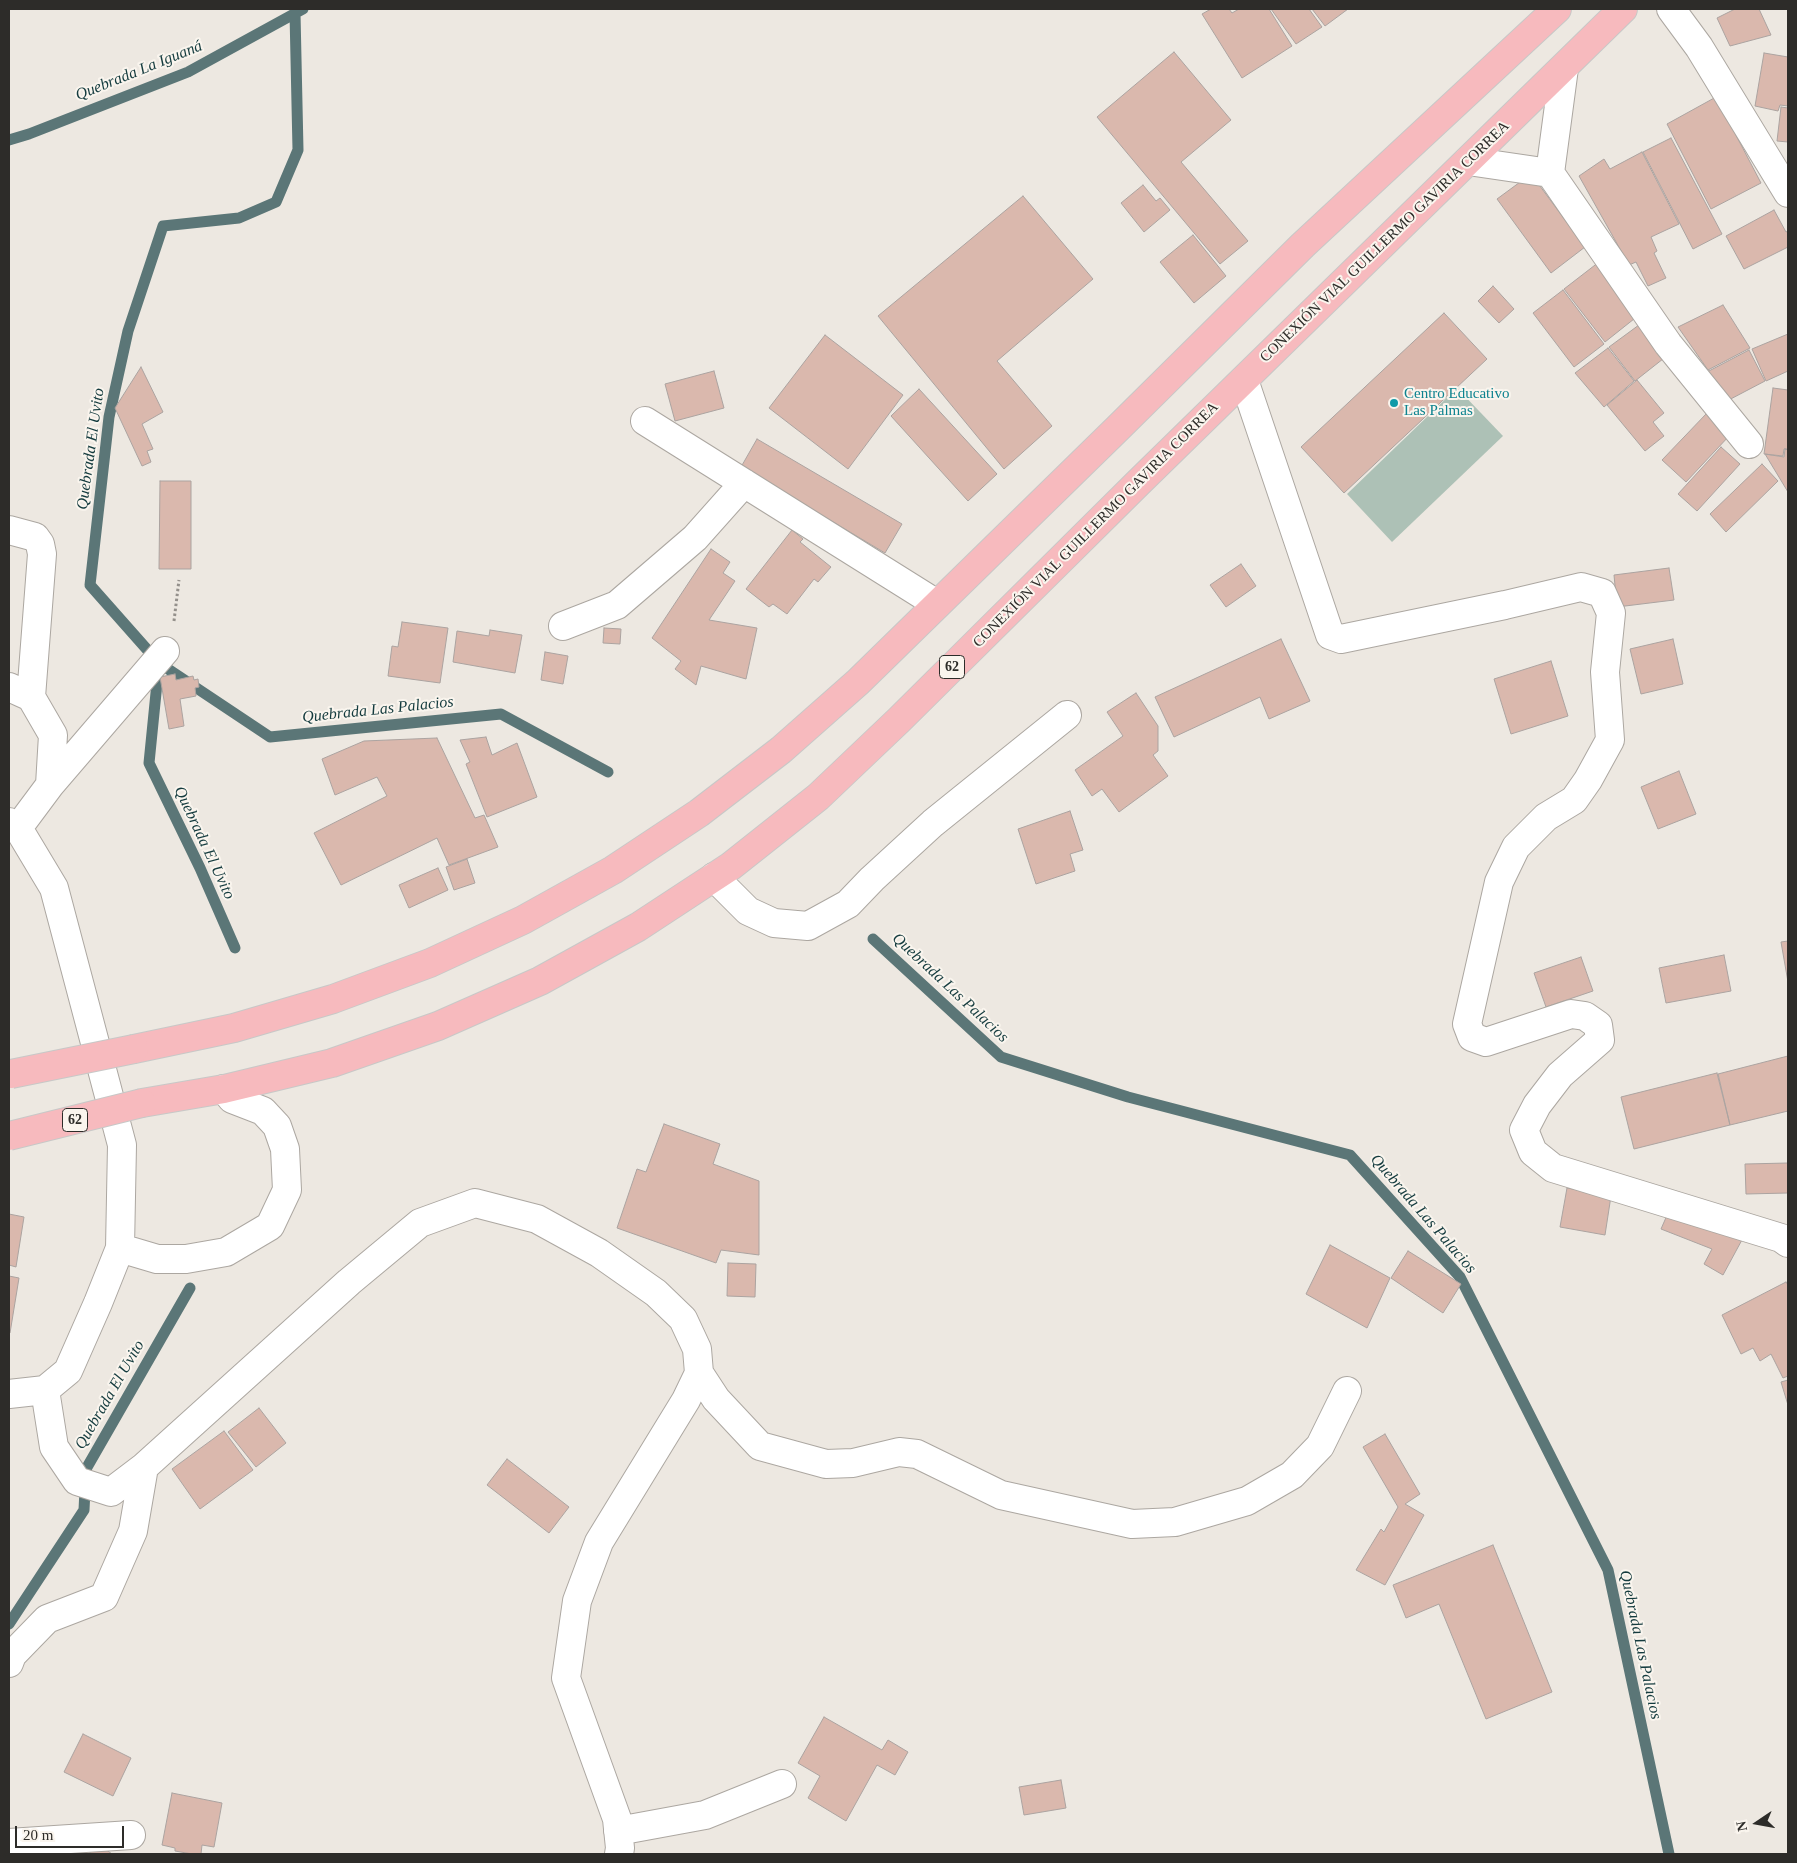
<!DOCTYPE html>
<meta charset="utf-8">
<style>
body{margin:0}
#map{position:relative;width:1797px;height:1863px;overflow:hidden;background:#ede8e1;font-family:"Times New Roman",serif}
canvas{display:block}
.frame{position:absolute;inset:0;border:10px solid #2d2c29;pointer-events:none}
.north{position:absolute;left:1732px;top:1798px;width:50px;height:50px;-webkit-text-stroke:4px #faf5ee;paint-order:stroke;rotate:258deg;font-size:14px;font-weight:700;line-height:20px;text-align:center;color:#2d2c29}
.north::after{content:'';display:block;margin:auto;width:18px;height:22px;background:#2d2c29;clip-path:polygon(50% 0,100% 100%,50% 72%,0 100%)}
.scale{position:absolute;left:15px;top:1826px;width:109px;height:22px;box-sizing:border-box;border:2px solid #2d2c29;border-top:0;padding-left:6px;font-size:15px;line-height:18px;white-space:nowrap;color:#2d2c29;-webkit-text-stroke:4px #faf5ee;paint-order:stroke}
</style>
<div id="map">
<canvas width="1797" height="1863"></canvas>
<div class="frame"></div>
<div class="north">N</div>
<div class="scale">20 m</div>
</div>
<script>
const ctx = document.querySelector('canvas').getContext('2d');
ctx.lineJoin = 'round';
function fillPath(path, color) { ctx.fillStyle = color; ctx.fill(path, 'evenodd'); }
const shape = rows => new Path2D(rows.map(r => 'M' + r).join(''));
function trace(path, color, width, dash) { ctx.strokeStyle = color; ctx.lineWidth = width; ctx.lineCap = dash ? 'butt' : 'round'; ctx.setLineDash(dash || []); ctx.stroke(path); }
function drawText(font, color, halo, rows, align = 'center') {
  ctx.font = font + ' "Times New Roman",serif'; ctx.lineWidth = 4; ctx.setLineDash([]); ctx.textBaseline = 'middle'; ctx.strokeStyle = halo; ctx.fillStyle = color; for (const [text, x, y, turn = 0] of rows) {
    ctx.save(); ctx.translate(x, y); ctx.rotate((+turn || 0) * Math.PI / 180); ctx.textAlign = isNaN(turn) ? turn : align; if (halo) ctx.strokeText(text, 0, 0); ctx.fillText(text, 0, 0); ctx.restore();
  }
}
fillPath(shape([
 [1457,388,1503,436,1392,542,1347,494]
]), '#adc1b6');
trace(shape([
 [9,140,29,134,188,72,303,9],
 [159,663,270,737,501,714,608,772],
 [873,939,1001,1057,1128,1097,1350,1155,1460,1277,1608,1570,1669,1854],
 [235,948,200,868,149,763,159,663,90,585,109,417,128,331,163,226,239,218,276,202,298,150,295,13],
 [9,1624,84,1510,86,1469,190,1288]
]), '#5b7677', 11);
const building = shape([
 [1211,9,1229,9,1232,13,1239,9,1269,9,1292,46,1242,78,1202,14,1211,9],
 [1271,9,1309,9,1322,27,1296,44,1271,9],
 [1312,9,1348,9,1325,26,1312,9],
 [1735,9,1759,9,1771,35,1730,46,1717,18,1735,9],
 [1174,52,1231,120,1181,162,1248,241,1220,264,1097,117,1174,52],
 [1764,53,1788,57,1788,106,1780,105,1778,111,1755,106,1764,53],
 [1716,97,1761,183,1711,209,1667,124,1716,97],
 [1781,107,1788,108,1788,142,1777,141,1781,107],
 [1671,138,1722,234,1693,249,1643,152,1671,138],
 [1642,152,1679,224,1651,237,1657,251,1654,253,1666,278,1648,286,1636,262,1629,265,1579,176,1604,159,1610,169,1642,152],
 [1531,174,1585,247,1551,273,1497,199,1531,174],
 [1143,185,1156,201,1160,198,1170,210,1144,232,1121,203,1143,185],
 [1023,196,1093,279,997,361,1052,426,1004,469,878,316,1023,196],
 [1774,210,1786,232,1788,231,1788,247,1744,269,1726,236,1774,210],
 [1193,235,1226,276,1194,303,1160,262,1193,235],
 [1599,262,1639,315,1605,342,1564,289,1599,262],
 [1493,286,1514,309,1499,323,1478,301,1493,286],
 [1563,290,1604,344,1574,367,1533,313,1563,290],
 [1723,305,1750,348,1708,370,1678,327,1723,305],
 [1444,313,1487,359,1344,493,1301,447,1444,313],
 [1643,322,1668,355,1635,381,1609,347,1643,322],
 [1788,334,1788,371,1766,381,1752,349,1788,334],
 [825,335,903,395,848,469,769,408,825,335],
 [1608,348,1634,381,1604,407,1575,373,1608,348],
 [1749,350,1765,381,1723,403,1707,372,1749,350],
 [141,367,163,412,142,424,153,449,147,451,151,462,142,466,115,408,141,367],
 [714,371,724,408,675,421,665,384,714,371],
 [1637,380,1664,413,1653,422,1664,436,1645,451,1607,405,1637,380],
 [1773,388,1788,390,1788,449,1784,449,1783,456,1764,454,1773,388],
 [919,389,997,474,968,501,891,416,919,389],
 [1707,413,1730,435,1686,482,1662,460,1707,413],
 [757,439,902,524,885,553,741,467,757,439],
 [1721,447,1740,464,1697,511,1678,494,1721,447],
 [1785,449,1788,450,1788,492,1765,454,1784,457,1785,449],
 [1762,464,1778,481,1726,532,1710,514,1762,464],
 [160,481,191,481,191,569,159,569,160,481],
 [792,530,803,539,800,542,831,567,818,582,814,579,787,614,773,604,769,607,746,589,792,530],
 [711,549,730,562,723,573,735,581,709,620,757,628,746,679,701,666,696,685,675,669,681,661,652,638,711,549],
 [1241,564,1256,586,1226,607,1210,585,1241,564],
 [1669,568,1674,600,1617,607,1614,575,1669,568],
 [402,622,448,628,440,683,388,676,392,646,398,647,402,622],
 [604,628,621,629,620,644,603,643,604,628],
 [490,630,522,635,515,673,453,662,457,631,489,636,490,630],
 [1281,639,1310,701,1269,719,1260,697,1174,737,1155,697,1281,639],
 [1673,639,1683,684,1641,694,1630,649,1673,639],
 [545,652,568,656,563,684,541,680,545,652],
 [1551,661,1568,716,1511,734,1494,679,1551,661],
 [175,674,176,680,193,676,194,680,198,679,199,687,195,688,196,696,180,699,184,726,169,729,160,677,175,674],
 [1136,693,1158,726,1158,751,1153,755,1168,776,1119,812,1102,789,1092,796,1075,770,1123,736,1107,712,1136,693],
 [486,737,492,755,517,743,537,797,487,817,466,764,470,762,460,740,486,737],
 [437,738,475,818,484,815,498,847,449,865,437,838,341,885,314,833,387,796,377,777,335,795,322,759,364,741,437,738],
 [1679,771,1696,814,1658,829,1641,787,1679,771],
 [1070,811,1083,850,1070,854,1075,871,1036,884,1018,829,1070,811],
 [467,859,475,883,454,890,446,867,467,859],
 [438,868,448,890,409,908,399,885,438,868],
 [1788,941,1788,982,1781,942,1788,941],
 [1724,955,1731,991,1666,1003,1659,968,1724,955],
 [1581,957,1593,991,1546,1007,1534,973,1581,957],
 [1788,1056,1788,1111,1730,1125,1718,1074,1788,1056],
 [1717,1073,1730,1125,1634,1149,1621,1097,1717,1073],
 [664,1124,720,1144,713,1164,759,1181,759,1255,721,1250,716,1263,617,1228,637,1169,646,1172,664,1124],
 [1788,1163,1788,1193,1746,1194,1745,1164,1788,1163],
 [1567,1188,1611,1196,1605,1235,1560,1227,1567,1188],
 [1668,1213,1743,1238,1723,1275,1704,1264,1712,1249,1661,1229,1668,1213],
 [9,1214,24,1217,16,1267,9,1265,9,1214],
 [1330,1245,1390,1278,1367,1328,1306,1294,1330,1245],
 [1408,1251,1461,1284,1443,1313,1391,1278,1408,1251],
 [728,1263,756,1264,755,1297,727,1296,728,1263],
 [9,1276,19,1278,10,1333,9,1332,9,1276],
 [1786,1282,1788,1285,1788,1376,1783,1378,1771,1354,1760,1361,1753,1348,1741,1354,1722,1315,1786,1282],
 [1788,1380,1788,1405,1781,1382,1788,1380],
 [259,1408,286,1443,256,1467,228,1432,259,1408],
 [224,1431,253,1470,200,1509,172,1469,224,1431],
 [1385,1434,1420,1494,1405,1504,1424,1515,1385,1585,1356,1570,1381,1529,1384,1532,1398,1507,1363,1447,1385,1434],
 [507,1459,569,1507,549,1533,487,1485,507,1459],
 [1493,1545,1552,1692,1486,1719,1439,1604,1406,1618,1393,1585,1493,1545],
 [824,1717,882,1750,888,1740,908,1752,895,1775,877,1765,846,1821,808,1798,820,1776,798,1763,824,1717],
 [83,1734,131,1758,113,1796,64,1772,83,1734],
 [1061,1780,1066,1808,1024,1815,1019,1787,1061,1780],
 [172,1793,222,1803,214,1847,202,1845,201,1854,192,1854,175,1851,175,1848,162,1845,172,1793],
 [97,1843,112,1854,89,1854,97,1843]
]);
fillPath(building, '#dab8ad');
trace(building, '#aba3a0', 1);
const minor = shape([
 [1671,9,1699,47,1788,193],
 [1564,68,1550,173,1668,344,1749,444],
 [1468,161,1550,173],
 [1244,380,1330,635,1341,639,1505,605,1581,587,1602,593,1611,613,1605,672,1610,740,1588,780,1574,800,1546,817,1516,847,1499,882,1467,1024,1472,1037,1486,1042,1571,1014,1585,1016,1598,1025,1600,1040,1560,1075,1537,1105,1524,1130,1533,1152,1553,1168,1781,1238,1788,1243],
 [645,421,937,604],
 [9,530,35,537,40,544,42,554,31,697],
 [563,626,617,605,695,538,744,483],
 [9,687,31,697,53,735,50,785,18,828],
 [50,785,165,651],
 [9,822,18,828,54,888,122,1145,120,1248,157,1259,186,1259,226,1252,270,1226,287,1190,285,1149,277,1126,263,1111,232,1099,224,1089],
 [714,877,748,911,774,923,808,926,848,904,872,879,933,823,1067,715],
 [699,1373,716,1399,760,1446,826,1464,853,1463,899,1452,917,1454,1001,1495,1132,1524,1175,1522,1247,1501,1292,1475,1320,1446,1347,1391],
 [45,1390,54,1447,77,1481,111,1492,144,1467,349,1282,420,1223,475,1203,537,1219,599,1253,656,1293,683,1319,697,1349,699,1373,686,1400,599,1542,577,1601,566,1678,617,1819,620,1848,619,1854],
 [9,1394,45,1390,68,1371,98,1303,120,1248],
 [9,1663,12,1655,47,1619,104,1597,133,1531,144,1467],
 [618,1831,705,1815,782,1784],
 [9,1843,131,1835]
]);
const highway = shape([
 [134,1049,234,1028,333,999,430,963,523,920,613,870,699,813,781,750,858,682,1118,428,1303,245,1557,9],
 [142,1103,224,1089,332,1063,438,1026,540,981,638,927,731,866,818,797,899,720,1138,483,1623,9]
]);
trace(minor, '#aca7a1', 30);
trace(highway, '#c8c8c7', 30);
trace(shape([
 [174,621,179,580]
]), '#94908b', 3, [2.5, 2.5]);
trace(minor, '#fff', 28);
trace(highway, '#f7babe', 28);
const highwayBridge = shape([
 [11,1074,134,1049],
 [9,1136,142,1103]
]);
trace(highwayBridge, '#c8c8c7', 30, []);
trace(highwayBridge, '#f7babe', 28);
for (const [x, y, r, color] of [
 [1394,403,5,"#0f9aa8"]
]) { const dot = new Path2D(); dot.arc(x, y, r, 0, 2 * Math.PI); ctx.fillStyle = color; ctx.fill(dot); trace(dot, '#faf5ee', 2); }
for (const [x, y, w] of [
 [952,667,25],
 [75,1120,25]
]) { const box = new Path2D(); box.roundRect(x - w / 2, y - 11.5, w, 23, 4); ctx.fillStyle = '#faf5ee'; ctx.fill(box); trace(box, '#2d2c29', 1); }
drawText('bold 14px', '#2d2c29', null, [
 ["62",952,667],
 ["62",75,1120]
]);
drawText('15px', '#2d2c29', '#faf5ee', [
 ["CONEXIÓN VIAL GUILLERMO GAVIRIA CORREA",1385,242,-44],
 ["CONEXIÓN VIAL GUILLERMO GAVIRIA CORREA",1096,525,-45]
]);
drawText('15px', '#0d838f', '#faf5ee', [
 ["Centro Educativo",1404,394],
 ["Las Palmas",1404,411]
], 'left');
drawText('italic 16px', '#143b3e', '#faf5ee', [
 ["Quebrada La Iguaná",139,71,-22],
 ["Quebrada El Uvito",91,449,-82],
 ["Quebrada Las Palacios",378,710,-6],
 ["Quebrada El Uvito",204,843,65],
 ["Quebrada Las Palacios",950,988,43],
 ["Quebrada Las Palacios",1423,1214,49],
 ["Quebrada El Uvito",110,1395,-60],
 ["Quebrada Las Palacios",1640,1645,78]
]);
</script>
